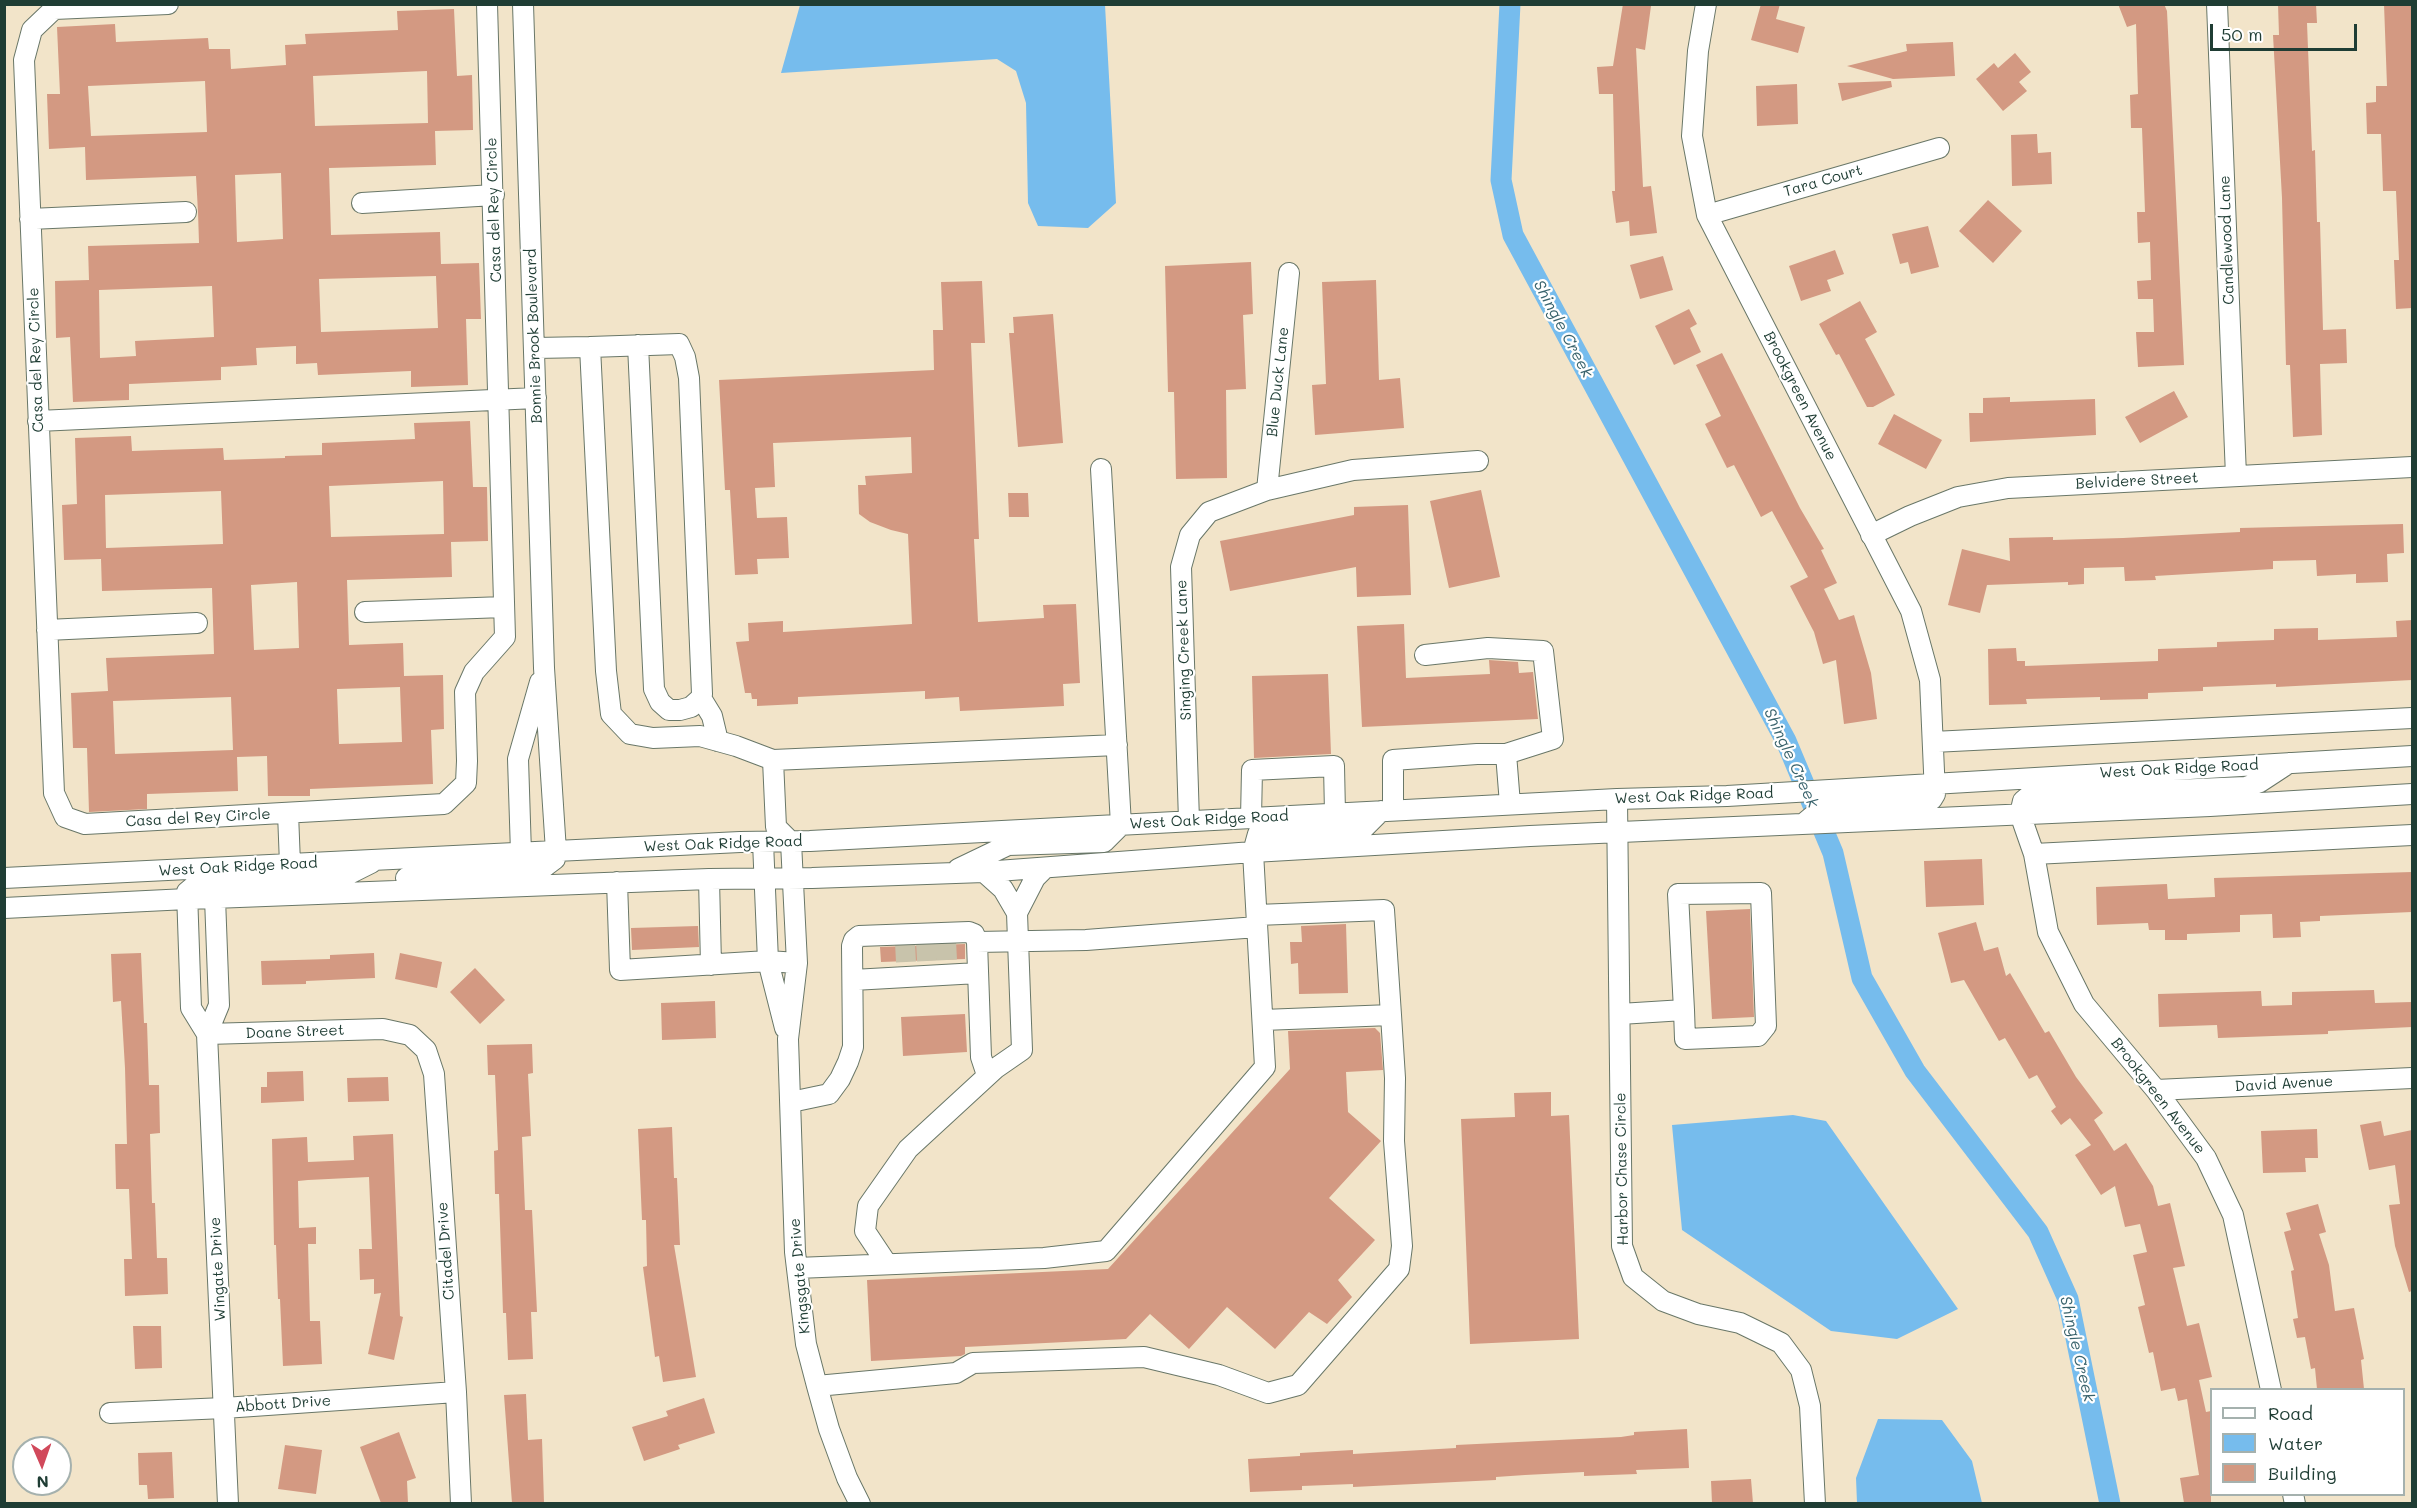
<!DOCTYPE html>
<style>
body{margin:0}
#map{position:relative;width:2417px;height:1508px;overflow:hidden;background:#f2e4c9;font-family:Mali,sans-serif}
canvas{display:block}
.frame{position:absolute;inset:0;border:6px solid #1f3d34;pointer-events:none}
.legend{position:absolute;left:2210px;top:1388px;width:195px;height:108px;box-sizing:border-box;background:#fff;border:2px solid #a5b1ae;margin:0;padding:8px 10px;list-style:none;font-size:18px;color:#1f3d34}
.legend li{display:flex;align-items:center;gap:12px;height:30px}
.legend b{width:30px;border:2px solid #a5b1ae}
.north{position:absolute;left:12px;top:1436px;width:60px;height:60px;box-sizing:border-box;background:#fff;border:2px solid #a5b1ae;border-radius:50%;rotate:178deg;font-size:16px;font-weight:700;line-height:24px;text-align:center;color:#1f3d34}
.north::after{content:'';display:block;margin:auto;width:21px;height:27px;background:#d1495b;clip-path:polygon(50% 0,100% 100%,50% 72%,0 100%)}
.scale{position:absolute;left:2210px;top:24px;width:147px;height:27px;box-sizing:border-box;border:3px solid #1f3d34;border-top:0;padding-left:8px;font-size:18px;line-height:21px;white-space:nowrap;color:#1f3d34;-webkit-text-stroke:4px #fff;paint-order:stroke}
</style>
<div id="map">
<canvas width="2417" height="1508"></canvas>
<div class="frame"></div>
<ul class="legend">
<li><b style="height:8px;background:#fff"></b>Road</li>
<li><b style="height:16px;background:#76bced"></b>Water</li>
<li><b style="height:16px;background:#d39982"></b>Building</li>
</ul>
<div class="north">N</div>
<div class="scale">50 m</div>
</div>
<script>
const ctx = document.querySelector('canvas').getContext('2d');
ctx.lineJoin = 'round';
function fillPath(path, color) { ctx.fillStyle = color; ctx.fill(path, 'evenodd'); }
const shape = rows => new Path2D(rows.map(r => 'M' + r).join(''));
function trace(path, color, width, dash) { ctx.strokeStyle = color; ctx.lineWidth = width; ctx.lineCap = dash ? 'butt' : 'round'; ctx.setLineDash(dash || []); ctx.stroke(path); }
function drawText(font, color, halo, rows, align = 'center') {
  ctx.font = font + ' Mali,sans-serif'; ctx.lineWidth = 4.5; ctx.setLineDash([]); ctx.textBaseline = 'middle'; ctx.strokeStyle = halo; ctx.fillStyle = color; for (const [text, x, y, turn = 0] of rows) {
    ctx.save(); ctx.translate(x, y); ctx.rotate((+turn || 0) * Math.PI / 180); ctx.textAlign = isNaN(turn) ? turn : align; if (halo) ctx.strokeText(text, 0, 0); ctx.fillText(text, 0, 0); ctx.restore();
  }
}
fillPath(shape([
 [800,5,1105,5,1116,203,1088,228,1038,226,1028,203,1026,103,1016,71,997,59,781,73],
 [1793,1115,1826,1121,1958,1309,1897,1339,1831,1331,1682,1230,1672,1125],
 [1878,1419,1942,1420,1972,1461,1982,1503,1857,1503,1856,1478]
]), '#76bced');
trace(shape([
 [1510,4,1501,180,1513,235,1786,741,1833,853,1862,978,1915,1071,2038,1232,2068,1299,2110,1504]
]), '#76bced', 21);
fillPath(shape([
 [1623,4,1651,6,1645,50,1636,48,1643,187,1651,186,1657,233,1630,236,1629,221,1616,223,1612,191,1615,191,1613,94,1599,94,1597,67,1613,66],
 [1761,4,1780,4,1776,19,1805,27,1798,53,1751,40],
 [2118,4,2164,4,2167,11,2184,365,2138,367,2136,332,2154,332,2153,299,2138,299,2137,281,2151,280,2150,242,2138,243,2137,212,2145,212,2142,128,2131,128,2130,95,2138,94,2136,24,2127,27],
 [2278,4,2316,4,2317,23,2307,23,2312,151,2315,150,2317,222,2320,222,2323,330,2346,329,2347,363,2320,364,2322,435,2293,437,2290,365,2286,365,2282,198,2273,35,2279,35],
 [2384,4,2412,4,2412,308,2396,309,2394,260,2399,260,2396,191,2383,191,2381,134,2367,134,2366,103,2376,102,2376,86,2387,86],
 [454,9,457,76,472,75,473,130,435,131,436,165,329,168,331,235,440,232,441,264,479,263,481,319,466,319,468,385,411,387,411,371,318,375,317,363,296,364,296,346,256,348,257,365,221,367,221,380,129,384,129,400,73,402,70,337,56,338,55,281,89,280,88,246,199,243,198,212,196,176,86,180,85,147,49,149,47,94,60,94,57,27,115,24,116,42,208,38,209,49,230,49,231,69,286,65,285,45,306,44,305,34,398,30,397,11],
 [427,71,428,123,315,126,313,76],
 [205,81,207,132,91,136,88,86],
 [281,173,283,239,237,242,235,175],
 [436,276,438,328,321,332,319,279],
 [212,286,214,337,135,341,136,356,100,358,99,290],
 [1953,42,1955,76,1893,79,1847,66,1907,51,1906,44],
 [2015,53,2031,72,2019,82,2027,91,2003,111,1976,79,1994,63,1998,68],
 [1891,81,1892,87,1842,101,1838,83],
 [1797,84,1798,124,1757,126,1756,86],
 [2037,134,2038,153,2051,152,2052,184,2012,186,2011,135],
 [1988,200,2022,231,1993,263,1959,231],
 [1928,226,1939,267,1911,274,1908,262,1900,264,1892,234],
 [1835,250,1844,274,1827,280,1831,291,1801,301,1789,266],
 [1663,256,1673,290,1640,299,1630,265],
 [1251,262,1253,314,1243,315,1246,389,1226,390,1227,478,1176,479,1174,392,1168,392,1165,266],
 [1376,280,1379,380,1400,378,1404,428,1315,435,1312,385,1326,384,1322,282],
 [982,281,985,343,971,343,979,539,974,539,978,622,1044,618,1043,605,1076,604,1080,683,1063,684,1064,706,960,711,959,697,925,699,925,691,798,697,798,704,757,706,757,699,752,699,751,693,745,693,736,642,749,641,748,623,783,621,783,632,912,624,908,534,891,530,870,522,859,514,858,485,866,485,865,476,912,473,911,437,773,443,775,487,755,488,757,518,787,517,789,558,757,559,758,574,735,575,730,490,725,490,719,380,934,370,933,330,943,330,941,282],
 [1860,301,1877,332,1865,339,1895,395,1873,407,1867,407,1839,354,1836,355,1819,324],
 [1689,309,1697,324,1690,328,1701,352,1674,365,1655,326],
 [1053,314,1063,443,1018,447,1009,333,1014,333,1013,317],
 [1722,353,1800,508,1824,549,1821,550,1837,583,1824,589,1839,620,1854,615,1871,673,1877,719,1844,724,1836,660,1823,664,1814,632,1790,586,1808,577,1772,511,1761,517,1734,465,1727,468,1705,424,1721,416,1696,365],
 [2174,391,2188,417,2140,443,2125,417],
 [2010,397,2010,402,2095,399,2096,435,1970,442,1969,413,1983,413,1983,398],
 [1894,414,1942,440,1926,469,1878,444],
 [470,421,473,487,487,487,488,541,451,542,452,577,347,580,349,645,403,643,404,676,443,675,444,729,431,730,433,784,310,789,310,796,268,796,267,756,237,757,238,791,147,794,147,809,89,812,87,748,73,748,71,693,108,691,106,658,214,654,212,588,102,591,101,559,64,560,62,505,77,504,75,438,131,436,132,451,223,448,224,460,285,458,285,456,322,455,322,443,415,439,414,423],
 [443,481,444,534,331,537,329,486],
 [221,491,223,544,106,548,105,495],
 [297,582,299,648,254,650,251,585],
 [400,687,402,742,339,744,337,689],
 [231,697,233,750,115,754,113,701],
 [1481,490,1500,577,1449,588,1430,501],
 [1008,493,1028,493,1029,517,1009,517],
 [1408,505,1411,595,1357,597,1356,567,1230,591,1220,541,1354,515,1354,507],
 [2403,524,2404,553,2387,554,2388,582,2356,583,2356,574,2317,576,2316,560,2273,561,2273,569,2155,576,2156,580,2125,581,2124,567,2084,568,2084,584,2068,585,2068,582,1987,585,1980,613,1948,605,1962,549,2010,561,2009,538,2053,537,2053,540,2123,538,2240,532,2240,528],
 [2412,620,2412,680,2276,687,2276,684,2203,687,2203,691,2148,693,2148,699,2100,700,2100,697,2026,699,2027,704,1989,705,1988,649,2016,648,2017,661,2025,661,2025,666,2158,661,2158,649,2217,647,2217,642,2274,640,2274,629,2318,628,2318,640,2397,637,2396,621],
 [1404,624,1406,678,1490,674,1489,660,1518,662,1519,673,1533,672,1538,719,1362,727,1357,626],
 [1328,674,1331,754,1254,758,1252,676],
 [1982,859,1984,905,1926,907,1924,861],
 [2412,872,2412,912,2320,916,2320,921,2300,922,2301,937,2273,938,2272,914,2240,915,2240,932,2187,934,2187,940,2165,940,2165,930,2149,930,2148,923,2097,925,2096,887,2167,884,2168,899,2215,897,2214,878],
 [1750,909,1754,1017,1712,1019,1706,911],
 [1976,922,1984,951,1998,947,2006,976,2010,973,2045,1033,2049,1031,2076,1077,2103,1113,2094,1120,2114,1151,2126,1143,2153,1186,2158,1206,2170,1203,2185,1266,2173,1268,2187,1326,2199,1323,2212,1377,2199,1380,2206,1412,2211,1411,2211,1503,2184,1503,2180,1478,2199,1475,2187,1399,2178,1401,2175,1388,2161,1391,2153,1352,2149,1353,2138,1307,2145,1305,2133,1255,2147,1252,2140,1224,2125,1227,2115,1186,2101,1195,2075,1155,2091,1145,2070,1118,2061,1125,2051,1111,2056,1107,2037,1075,2029,1079,2005,1038,1999,1041,1964,980,1951,983,1938,933],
 [1346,924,1348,993,1299,994,1298,963,1291,964,1290,942,1302,942,1301,926],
 [698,926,699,947,632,950,631,928],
 [965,944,965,959,881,962,880,947],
 [141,953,144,1023,147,1023,149,1085,159,1085,160,1133,150,1134,152,1203,155,1203,157,1258,167,1258,168,1294,125,1296,124,1259,132,1259,129,1189,116,1189,115,1144,127,1144,125,1068,121,1001,113,1002,111,954],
 [374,953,375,978,306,981,306,984,262,985,261,961,330,959,330,955],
 [400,953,442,962,437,988,395,979],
 [475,968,505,1000,480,1024,450,992],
 [2374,990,2375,1003,2412,1002,2412,1027,2328,1031,2328,1034,2218,1038,2217,1025,2159,1027,2158,994,2261,991,2262,1006,2292,1005,2292,992],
 [715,1001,716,1038,662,1040,661,1003],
 [965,1014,967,1052,903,1056,901,1017],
 [1375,1028,1380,1033,1383,1070,1346,1072,1348,1112,1381,1141,1329,1198,1375,1240,1338,1280,1352,1297,1327,1324,1309,1312,1275,1349,1227,1307,1189,1349,1150,1314,1126,1339,965,1347,965,1354,961,1356,871,1361,867,1280,1108,1269,1290,1069,1288,1031],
 [532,1044,533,1073,528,1074,531,1136,522,1137,525,1210,532,1210,537,1312,531,1312,533,1359,508,1360,506,1313,503,1313,499,1194,495,1194,494,1151,498,1150,495,1075,488,1075,487,1045],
 [303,1071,304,1101,261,1103,261,1087,267,1087,267,1072],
 [388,1077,389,1101,348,1102,347,1078],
 [1551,1092,1551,1116,1569,1115,1579,1339,1470,1344,1461,1119,1515,1117,1514,1093],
 [2381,1121,2384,1136,2412,1130,2412,1291,2409,1292,2395,1246,2389,1205,2400,1204,2395,1165,2369,1170,2360,1125],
 [672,1127,674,1178,677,1178,680,1245,674,1245,696,1377,663,1382,659,1356,655,1357,643,1267,647,1266,646,1220,642,1220,638,1129],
 [2317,1129,2318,1158,2305,1158,2306,1172,2263,1173,2261,1131],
 [393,1134,400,1316,403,1317,394,1360,368,1354,381,1293,374,1294,374,1279,360,1280,359,1249,372,1249,369,1177,308,1180,298,1181,299,1228,316,1227,316,1244,308,1244,310,1321,320,1321,322,1364,283,1366,280,1299,278,1299,276,1245,274,1245,272,1139,307,1137,308,1162,354,1160,353,1136],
 [2318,1204,2326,1232,2319,1234,2329,1265,2335,1311,2354,1308,2364,1359,2361,1360,2364,1389,2317,1389,2315,1368,2311,1369,2305,1337,2297,1338,2293,1319,2298,1318,2291,1271,2294,1270,2284,1232,2291,1230,2286,1213],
 [133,1326,161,1326,162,1368,135,1369],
 [526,1394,528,1440,542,1439,544,1503,512,1503,504,1395],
 [704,1398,715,1433,678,1445,680,1449,644,1461,632,1427,668,1416,666,1411],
 [1687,1429,1689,1468,1636,1470,1637,1474,1584,1476,1584,1472,1525,1475,1496,1477,1496,1480,1353,1487,1353,1484,1302,1486,1302,1490,1250,1492,1248,1459,1300,1456,1300,1453,1353,1450,1353,1454,1456,1448,1456,1445,1621,1437,1634,1435,1634,1432],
 [399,1432,416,1478,407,1481,408,1503,381,1503,360,1447],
 [285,1445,322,1450,316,1494,278,1489],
 [172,1452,174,1498,148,1499,147,1485,139,1485,138,1453],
 [1751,1479,1753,1503,1712,1503,1711,1481]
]), '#d39982');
trace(shape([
 [926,941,927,961],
 [946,941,947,960],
 [905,942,906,962]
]), '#c8c3ab', 20, [20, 10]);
const minor = shape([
 [168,4,54,9,32,30,24,60,54,793,65,817,85,824,444,804,466,783,467,761,465,692,474,672,505,637,487,4],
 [1706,4,1698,51,1692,136,1707,215,1911,611,1930,680,1935,794,1932,799,1827,807,1820,810,1803,824],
 [2217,4,2236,476],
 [362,203,494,195],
 [1707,215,1939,148],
 [30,219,186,212],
 [590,347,679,344,685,357,689,378,702,694,701,698,691,707,680,710,669,710,660,702,654,689,638,345],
 [535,348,590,347,606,671,611,714,630,734,653,738,700,736,736,746,773,760,1117,745],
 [38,421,536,398],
 [1267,490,1289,273],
 [1871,535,1910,516,1958,497,2008,488,2412,467],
 [365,612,504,607],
 [47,630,197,623],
 [1425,655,1488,648,1543,651,1553,739,1506,754],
 [701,698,712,716,718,741],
 [1933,742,2412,718],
 [773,760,776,827,791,842],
 [1617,799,1622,1246,1633,1277,1663,1301,1698,1314,1740,1323,1781,1343,1801,1370,1810,1406,1815,1504],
 [1393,810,1393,760,1477,754,1506,754,1510,804],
 [288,813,290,864],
 [1251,818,1252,770,1334,766,1335,813],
 [1189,821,1181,567,1190,535,1209,512,1267,490,1353,470,1478,461],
 [763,842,768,961,785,1028],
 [791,842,797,963,788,1039,795,1252,806,1344,817,1386,829,1429,847,1478,860,1504],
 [521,853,518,759,540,682],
 [2034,854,2412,835],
 [958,869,1008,845,1104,842,1121,825,1101,469],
 [984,872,1003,889,1017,913],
 [4,878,740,842,810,841,1617,799,1727,796,2412,756],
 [406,878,543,868,555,859,556,851,544,668,523,4],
 [709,879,711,965],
 [617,882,620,970,768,961,797,963],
 [215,898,219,1005,207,1034,228,1504],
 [4,908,187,899,709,879,812,878,984,872,1253,852,1530,836,2210,806,2412,794],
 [1257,915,1384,910,1391,1015],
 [977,942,981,1057,987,1075],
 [853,980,978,973],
 [1620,1014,1684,1010,1678,894,1761,893,1766,1026,1758,1036,1685,1039,1684,1010],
 [207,1034,383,1029,410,1035,426,1050,434,1074,456,1392,461,1504],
 [207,1034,191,1008,187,892,193,887,212,884,339,879,371,863],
 [2156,1090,2412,1078],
 [791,1102,829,1094,840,1079,848,1062,853,1047,852,946,854,940,859,936,969,932,974,934,977,942,1086,940,1257,927],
 [887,1264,865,1231,868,1206,908,1149,996,1068,1022,1050,1017,913,1035,878,1045,868],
 [797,1268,1044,1258,1106,1251,1265,1067,1253,852,1258,834,1362,830,1381,811],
 [817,1386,956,1373,973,1363,1144,1357,1219,1375,1268,1393,1298,1385,1399,1269,1402,1246,1394,1141,1395,1078,1391,1015,1263,1020],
 [2271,1390,2233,1215,2206,1158,2156,1090,2084,1004,2048,932,2034,854,2020,814,2023,801,2029,796,2246,787,2260,782,2289,763],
 [110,1413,224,1408,456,1392],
 [2293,1494,2295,1504]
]);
trace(minor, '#697768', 22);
trace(minor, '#fff', 20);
drawText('15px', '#1f3d34', '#fff', [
 ["Tara Court",1823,181,-16],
 ["Casa del Rey Circle",494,210,-92],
 ["Candlewood Lane",2227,240,-92],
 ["Bonnie Brook Boulevard",534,336,-92],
 ["Casa del Rey Circle",36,360,-92],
 ["Blue Duck Lane",1278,382,-84],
 ["Brookgreen Avenue",1800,396,63],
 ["Belvidere Street",2137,481,-3],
 ["Singing Creek Lane",1184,650,-92],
 ["West Oak Ridge Road",2179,769,-3],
 ["West Oak Ridge Road",1694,796,-2],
 ["Casa del Rey Circle",198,818,-3],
 ["West Oak Ridge Road",1209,820,-3],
 ["West Oak Ridge Road",723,844,-2],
 ["West Oak Ridge Road",238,867,-3],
 ["Doane Street",295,1032,-2],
 ["David Avenue",2284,1084,-3],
 ["Brookgreen Avenue",2158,1096,52],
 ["Harbor Chase Circle",1622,1169,-91],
 ["Citadel Drive",446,1251,-94],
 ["Wingate Drive",218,1269,-93],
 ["Kingsgate Drive",800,1276,-95],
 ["Abbott Drive",283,1404,-4]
]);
drawText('italic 16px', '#39636c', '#fff', [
 ["Shingle Creek",1563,329,62],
 ["Shingle Creek",1791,758,65],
 ["Shingle Creek",2077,1349,77]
]);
</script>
